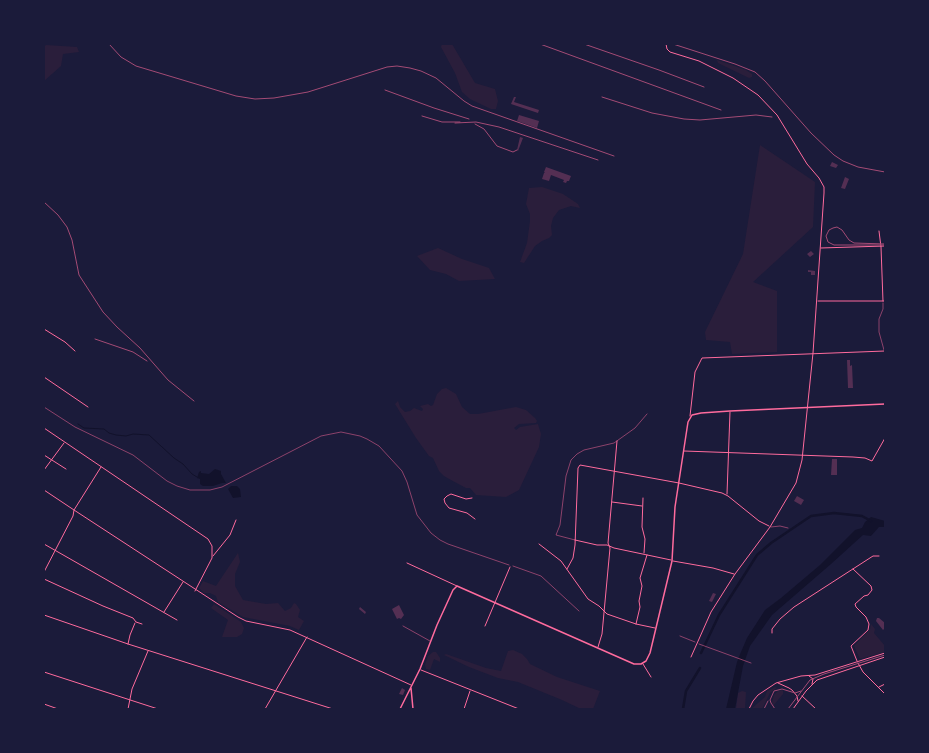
<!DOCTYPE html>
<style>
body{margin:0}
#map{position:relative;width:929px;height:753px;overflow:hidden;background:#1b1b3a;font-family:"Fira Sans Condensed",sans-serif}
canvas{display:block}
.frame{position:absolute;inset:0;border:45px solid #1b1b3a;pointer-events:none}
</style>
<div id="map">
<canvas width="929" height="753"></canvas>
<div class="frame"></div>
</div>
<script>
const ctx = document.querySelector('canvas').getContext('2d');
ctx.lineJoin = 'round';
function fillPath(path, color) { ctx.fillStyle = color; ctx.fill(path, 'evenodd'); }
const shape = rows => new Path2D(rows.map(r => 'M' + r).join(''));
function trace(path, color, width, dash) { ctx.strokeStyle = color; ctx.lineWidth = width; ctx.lineCap = dash ? 'butt' : 'round'; ctx.setLineDash(dash || []); ctx.stroke(path); }
fillPath(shape([
 [442,44,452,44,475,83,495,89,498,101,496,109,491,109,470,99,462,92,455,73,441,47],
 [46,45,77,47,79,52,63,54,61,66,44,81,44,47],
 [717,60,746,70,752,74,752,77,749,78,718,63],
 [760,145,815,182,813,227,753,282,777,291,777,352,732,354,730,342,706,340,705,332,743,254],
 [542,187,563,194,578,204,580,208,571,206,559,210,553,218,551,226,552,235,549,238,542,241,535,246,524,263,520,262,527,243,530,221,530,214,526,204,529,188],
 [438,248,462,259,489,268,495,279,459,281,446,274,430,270,417,256],
 [446,388,456,394,462,407,470,414,478,414,516,407,526,410,535,418,537,421,536,423,519,424,514,428,516,430,520,427,538,424,541,434,539,447,519,490,506,497,476,495,470,488,466,488,451,480,444,476,439,471,433,458,429,456,416,438,395,404,398,401,400,407,405,412,410,411,414,408,422,411,423,409,420,406,428,404,431,406,433,405,437,394,442,389],
 [238,553,240,562,235,574,235,586,243,600,266,604,278,603,285,611,291,608,294,603,296,604,300,610,298,617,304,621,299,630,290,626,243,617,218,602,216,596,210,593,204,593,199,588,203,581,216,586],
 [214,604,241,622,244,628,242,634,237,637,222,637,228,620,211,608],
 [871,624,875,629,874,633,885,646,885,652,860,659,854,646,870,629],
 [513,650,522,654,527,659,530,664,557,677,600,691,593,709,581,709,562,700,518,682,498,678,469,667,444,655,446,654,486,668,501,671,508,651],
 [433,652,436,652,440,658,440,662,434,659,430,670,426,669,425,665,428,656],
 [775,687,777,688,770,693,762,709,751,709,765,697,767,691],
 [782,690,783,691,783,694,773,706,772,702,774,695,778,691],
 [742,691,746,692,745,709,736,709,738,693]
]), '#2a1e3b');
fillPath(shape([
 [215,469,221,471,221,474,226,483,222,483,213,486,203,486,200,484,200,479,197,478,199,472,201,471,201,473,209,474],
 [231,486,237,486,240,489,241,497,233,498,228,489],
 [871,517,885,521,885,527,879,527,871,536,863,535,831,564,772,615,750,646,743,666,735,709,726,709,737,662,741,652,747,638,765,610,781,598,820,565,855,530,862,528,865,522]
]), '#12122b');
trace(shape([
 [78,424,84,428,104,429,109,433,116,435,126,436,133,434,149,435,174,458,183,464,192,474,197,477]
]), '#12122b', 1);
trace(shape([
 [701,653,719,615,757,555,771,543,811,516,834,513,862,516,871,521],
 [683,709,686,691,700,668]
]), '#12122b', 2.5);
fillPath(shape([
 [514,97,516,97,514,102,539,110,538,113,511,104],
 [519,115,539,121,537,128,517,121],
 [520,137,523,138,518,151,517,150],
 [832,162,838,165,836,168,830,166],
 [546,167,571,176,569,181,567,181,566,183,563,182,564,180,551,175,549,181,542,179,544,173,545,173,544,172],
 [845,177,849,179,845,189,841,188],
 [811,251,814,254,810,257,807,254],
 [808,270,815,271,815,275,811,275,811,272,808,272],
 [847,360,850,360,850,366,852,365,853,388,848,388],
 [832,459,837,459,837,475,831,475],
 [797,496,804,500,801,505,794,501],
 [713,593,716,594,712,602,709,601],
 [399,605,404,615,401,619,399,618,397,619,392,609],
 [360,607,366,612,365,614,359,609],
 [877,618,879,618,885,623,885,631,883,629,883,630,876,621],
 [402,688,405,690,403,695,399,694]
]), '#542f53');
trace(shape([
 [44,407,75,427,133,455,167,481,177,486,190,490,210,490,222,487,321,436,341,432,360,436,367,439,379,446,402,471,407,482,417,515,431,533,440,540,448,544,509,565],
 [513,566,541,576,579,611],
 [680,636,695,642],
 [699,644,751,663]
]), '#ff6b9d', 0.5);
trace(shape([
 [883,303,883,309,879,319,879,332,884,350],
 [771,527,780,526,788,528],
 [575,540,556,535,560,525,566,476,571,460,577,454,584,450,614,443,635,428,647,414],
 [403,626,430,641]
]), '#ff6b9d', 0.5);
trace(shape([
 [666,44,667,49,670,52,699,61,733,78,758,95,777,115,807,164,819,178,824,187,824,193,813,353,802,460,796,483,770,527,735,574,711,612,691,657],
 [879,231,881,247,883,301],
 [818,301,885,301],
 [44,329,65,342,75,351],
 [44,377,88,407],
 [690,416,695,372,702,358,885,351],
 [44,428,208,539,212,546,212,558,195,591],
 [684,451,853,457,865,458,872,461,885,438],
 [44,455,66,469],
 [44,470,64,443],
 [44,490,74,510,101,467],
 [727,494,730,412],
 [472,498,466,499,451,494,447,496,444,499,445,503,449,508,467,513,475,519],
 [643,498,642,527,645,539,644,553],
 [612,502,642,506],
 [44,544,177,620],
 [539,544,561,561,588,599,599,606,607,614,636,624,655,628],
 [213,556,230,535,236,520],
 [673,561,713,568,734,574],
 [407,563,457,586],
 [567,569,573,558,575,545,578,468,580,465,679,483,722,493,728,496,759,521,769,526],
 [853,569,871,586,872,590,868,595,864,596,855,604,856,607,866,617,869,624,868,630,851,646,857,661],
 [44,579,103,606,133,618,136,622,142,624],
 [164,612,183,582],
 [636,624,640,607,639,601,642,586,640,578,647,555],
 [485,626,510,567],
 [772,633,772,629,780,619,794,607,873,556,879,556],
 [128,644,130,635,135,623],
 [598,647,602,634,610,548,608,543,617,441],
 [643,664,651,677],
 [421,670,519,709],
 [44,672,158,709],
 [879,687,885,684],
 [802,696,816,709],
 [44,704,58,709],
 [128,709,132,689,148,651],
 [265,709,307,637],
 [464,709,470,691]
]), '#ff6b9d', 1);
trace(shape([
 [821,248,885,246],
 [575,540,597,545,607,545,614,548,671,560],
 [44,572,73,516,74,510,238,617,246,621,290,630,411,685],
 [44,615,128,644,333,709]
]), '#ff6b9d', 1);
trace(shape([
 [858,663,863,672,885,694],
 [809,676,813,679,812,684],
 [778,683,789,688,792,690,797,696,798,701],
 [749,709,753,701,758,695,776,683,801,676,815,675,885,653],
 [793,709,806,691,817,680,885,657]
]), '#ff6b9d', 1);
trace(shape([
 [411,688,413,709],
 [400,709,420,669,437,625,453,590,457,586,634,664,641,664,646,661,650,653,672,561,675,507,688,422,692,415,701,413,730,411,885,404]
]), '#ff6b9d', 1.5);
trace(shape([
 [885,244,854,243,849,240,842,230,837,227,833,228,829,230,826,236,828,242,834,245,885,245],
 [764,709,768,701],
 [775,709,771,703,770,700,774,691,782,689,795,693,801,691],
 [788,709,810,680,824,674,885,655]
]), '#a44b75', 1);
trace(shape([
 [109,44,121,57,136,66,236,96,255,99,274,98,308,92,387,67,397,66,410,68,421,71,436,78,464,101,472,106,614,156],
 [540,44,721,110],
 [584,44,659,70,704,87],
 [673,44,735,64,755,72,765,81,811,133,834,155,843,161,858,167,885,172],
 [385,90,434,108,469,119],
 [602,97,652,113,684,119,700,120,756,115,772,117],
 [422,116,442,122,460,122],
 [455,123,476,122,499,127,598,160],
 [475,124,484,129,497,146,513,152,517,150],
 [44,202,58,215,67,227,72,240,79,275,103,312,117,327,140,348,168,380,194,401],
 [95,339,133,352,147,361]
]), '#a44b75', 1);
</script>
